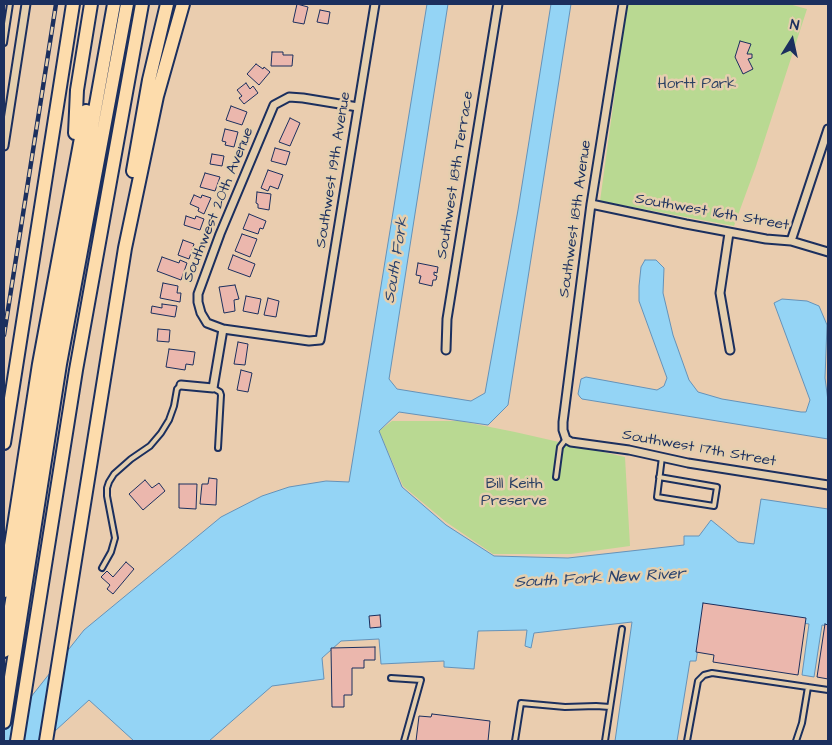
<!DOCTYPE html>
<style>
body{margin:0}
#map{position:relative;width:832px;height:745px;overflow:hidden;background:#eacdaf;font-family:"Architects Daughter",sans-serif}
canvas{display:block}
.frame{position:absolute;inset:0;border:5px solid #1b2f5e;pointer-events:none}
.north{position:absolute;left:767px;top:15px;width:50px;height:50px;-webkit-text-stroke:4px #e5cfae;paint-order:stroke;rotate:10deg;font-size:14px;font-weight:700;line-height:20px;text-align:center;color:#1b2f5e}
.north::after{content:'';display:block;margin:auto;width:18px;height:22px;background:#1b2f5e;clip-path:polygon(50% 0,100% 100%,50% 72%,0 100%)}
</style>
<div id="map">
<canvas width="832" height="745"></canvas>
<div class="frame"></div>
<div class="north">N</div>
</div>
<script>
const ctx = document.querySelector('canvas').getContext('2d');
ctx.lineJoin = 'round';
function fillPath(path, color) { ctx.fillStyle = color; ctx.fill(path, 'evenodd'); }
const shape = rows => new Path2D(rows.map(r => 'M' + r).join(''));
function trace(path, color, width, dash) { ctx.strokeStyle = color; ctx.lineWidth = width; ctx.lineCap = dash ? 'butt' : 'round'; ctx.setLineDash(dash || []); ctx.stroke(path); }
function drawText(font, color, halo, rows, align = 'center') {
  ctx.font = font + ' "Architects Daughter",sans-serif'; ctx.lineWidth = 5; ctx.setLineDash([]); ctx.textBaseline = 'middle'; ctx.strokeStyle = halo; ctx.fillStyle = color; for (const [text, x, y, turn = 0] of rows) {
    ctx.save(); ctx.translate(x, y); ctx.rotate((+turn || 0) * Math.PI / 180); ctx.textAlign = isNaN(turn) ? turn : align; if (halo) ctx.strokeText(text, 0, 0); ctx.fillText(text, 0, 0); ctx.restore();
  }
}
fillPath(shape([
 [627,4,789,4,807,9,756,166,734,226,600,201],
 [392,421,460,421,515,432,625,457,630,546,571,554,493,554,446,522,403,486,379,431]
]), '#b9d992');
const water = shape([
 [427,4,448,4,389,379,397,389,471,401,485,393,518,210,551,4,571,4,508,405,488,425,399,412,379,431,402,487,446,525,494,556,568,558,684,545,684,536,699,536,711,520,738,542,754,544,761,499,828,509,828,626,822,625,814,677,802,675,809,624,704,608,696,661,690,661,677,741,615,741,632,622,534,633,531,648,525,646,527,630,478,631,474,669,444,667,444,661,381,664,379,639,341,641,322,658,324,679,272,686,209,741,134,741,89,700,44,741,4,741,4,717,27,702,84,630,221,517,262,496,289,487,326,481,349,482,427,4],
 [645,260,656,260,664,268,663,293,673,335,689,380,698,392,722,399,801,412,806,412,810,400,774,303,782,299,807,301,819,306,827,325,825,378,828,401,828,439,582,399,580,397,578,394,581,379,586,377,657,390,664,386,667,378,639,301,639,286,641,267,645,260]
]);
fillPath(water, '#94d4f5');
trace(water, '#6492b9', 1);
const building = shape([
 [297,4,308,7,304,24,293,22,297,4],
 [320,10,330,12,328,24,317,22,320,10],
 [740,41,751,44,747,54,752,54,752,58,748,59,753,69,743,74,735,57,740,41],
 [272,52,283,52,283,55,293,55,292,66,271,66,272,52],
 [256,64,263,69,264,67,270,72,259,85,247,74,256,64],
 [246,83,250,89,253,86,258,93,244,104,239,98,242,96,237,90,246,83],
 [231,106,247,112,242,125,226,120,231,106],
 [290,118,300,123,290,146,279,142,290,118],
 [225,129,238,132,234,147,225,145,226,142,222,141,225,129],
 [275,148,290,152,286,165,271,161,275,148],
 [212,154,224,156,222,166,210,164,212,154],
 [268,170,283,175,278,189,270,186,268,191,261,188,268,170],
 [205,173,220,177,215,191,200,187,205,173],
 [257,192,271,194,269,210,258,208,258,204,256,203,257,192],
 [194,195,201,198,202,195,211,198,204,214,198,211,199,208,190,204,194,195],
 [249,214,266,221,263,229,260,228,258,234,243,229,249,214],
 [186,216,195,219,196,216,204,219,200,230,184,225,186,216],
 [242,234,257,239,250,257,235,251,242,234],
 [183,240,194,244,189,259,178,255,183,240],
 [233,255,255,264,250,277,228,269,233,255],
 [162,257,179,263,180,260,187,263,181,280,157,271,162,257],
 [418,263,438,267,437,273,434,272,434,275,437,276,436,280,433,280,432,286,419,283,421,276,416,275,418,263],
 [163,283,178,286,177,293,181,293,180,302,160,298,163,283],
 [235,285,239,299,234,300,235,311,224,313,219,287,235,285],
 [246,296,261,299,258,314,243,311,246,296],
 [268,298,279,301,276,317,264,315,268,298],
 [162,304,177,306,175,317,151,313,152,306,162,308,162,304],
 [158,329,170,330,169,342,157,341,158,329],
 [238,342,248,344,245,365,234,364,238,342],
 [169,349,195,352,193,365,186,364,185,370,166,367,169,349],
 [241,370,252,373,248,392,237,390,241,370],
 [209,478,217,479,216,505,200,504,202,484,208,484,209,478],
 [145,480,152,488,159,483,165,491,143,510,129,494,145,480],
 [179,484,197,484,196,509,179,508,179,484],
 [126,562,134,569,113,594,107,589,110,585,101,577,107,571,113,577,126,562],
 [703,603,806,618,798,675,713,662,714,655,696,652,703,603],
 [380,615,381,627,370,628,369,616,380,615],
 [825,624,828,625,828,679,817,677,825,624],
 [375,647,375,660,364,660,364,668,352,668,352,695,344,695,344,707,332,707,331,648,375,647],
 [432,714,490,721,488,741,416,741,419,716,431,717,432,714]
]);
fillPath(building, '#ebb7ad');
trace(building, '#1b2f5e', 1);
const service = shape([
 [4,43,10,4],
 [213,388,220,392,221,395,218,448],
 [556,477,560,447,566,439],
 [659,477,717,487,714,506,657,497,662,457],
 [102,568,111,552,115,538,107,496,107,488,109,482,114,474,131,459,150,446,161,433,169,420,174,406,177,389,181,385],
 [391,678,421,680,404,741],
 [515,741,521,703,565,707,596,706,610,707],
 [605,741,622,629],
 [687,741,698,681,704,675,712,673,828,690],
 [796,741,802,723,808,687]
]);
const minor = shape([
 [623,4,591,204,563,422,563,430,566,439,571,442,629,450,688,463,828,485],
 [358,107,303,98,289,97,274,105,220,234,198,294,198,302,201,313,207,323,223,329,309,341,320,340,375,4],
 [4,146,26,4],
 [591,204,686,224,766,239,791,241,828,252],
 [729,233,720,293,730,350],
 [791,241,828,129],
 [446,350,447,319,498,4],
 [181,385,213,388,223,329]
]);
const motorway = shape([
 [75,133,77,90,91,4],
 [133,171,149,80,167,4],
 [4,443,73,4],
 [4,591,39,364,86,111],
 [4,651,49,366,114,4],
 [4,722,60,364,127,4],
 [17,741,76,370,142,4],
 [46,741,125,248,157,96,183,4]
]);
trace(service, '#1b2f5e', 8);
trace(minor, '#1b2f5e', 11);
trace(motorway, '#1b2f5e', 16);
trace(service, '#e5cfae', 4);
trace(minor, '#e5cfae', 7);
trace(motorway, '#fddcac', 12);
const rail = shape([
 [4,335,56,4]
]);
trace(rail, '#1b2f5e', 4.5);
trace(rail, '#e5cfae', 2.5, [8]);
drawText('15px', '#2b4063', '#e5cfae', [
 ["Hortt Park",697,85],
 ["Bill Keith",514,485],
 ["Preserve",514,502]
]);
drawText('15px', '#1b2f5e', '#e5cfae', [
 ["Southwest 19th Avenue",334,170,-81],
 ["Southwest 18th Terrace",456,175,-81],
 ["Southwest 20th Avenue",219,205,-68],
 ["Southwest 16th Street",712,213,10],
 ["Southwest 18th Avenue",576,219,-82],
 ["Southwest 17th Street",699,449,10]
]);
drawText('italic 16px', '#27406d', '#e5cfae', [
 ["South Fork",397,260,-81],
 ["South Fork New River",600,579,-3]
]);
</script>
